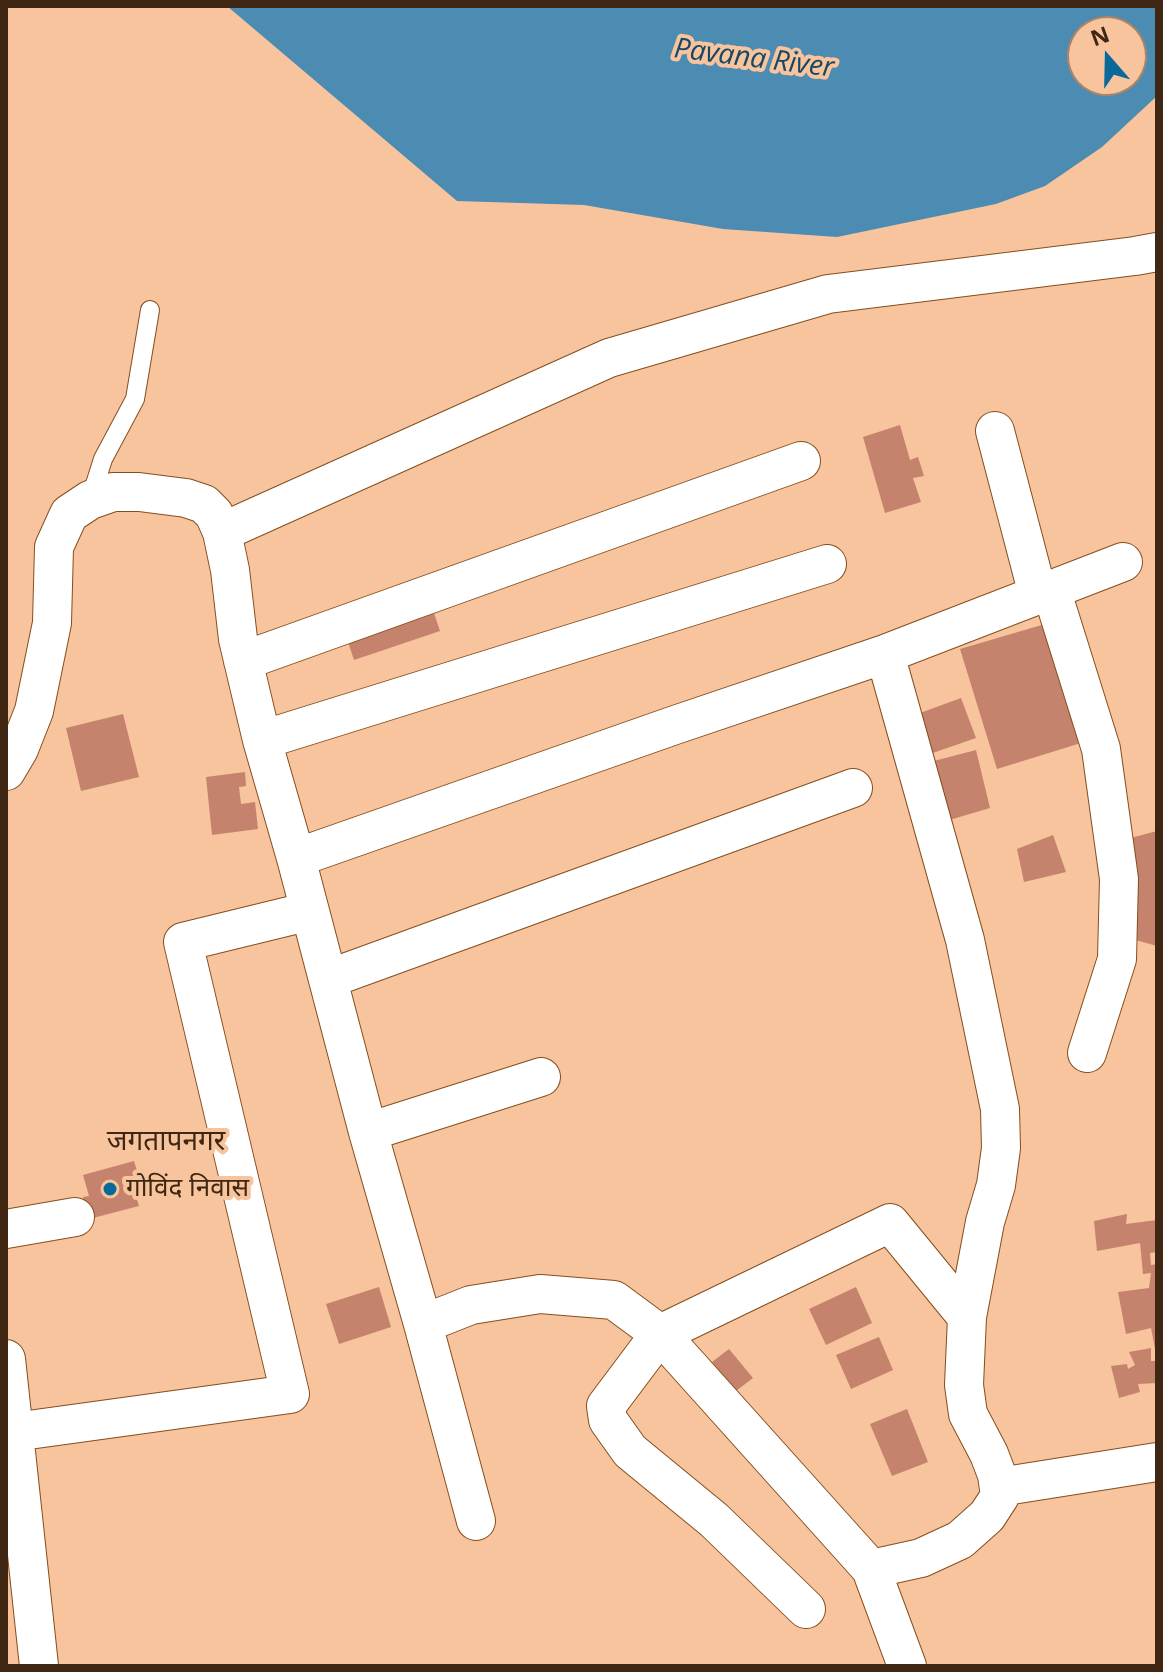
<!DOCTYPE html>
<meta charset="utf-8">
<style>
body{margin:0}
#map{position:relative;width:1163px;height:1672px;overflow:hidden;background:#f7c49e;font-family:"Open Sans",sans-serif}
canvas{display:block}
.frame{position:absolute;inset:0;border:8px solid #3f2713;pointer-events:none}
.north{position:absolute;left:1067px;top:16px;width:80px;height:80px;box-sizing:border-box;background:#f7c49e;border:2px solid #ad8566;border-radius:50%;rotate:340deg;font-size:22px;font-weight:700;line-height:32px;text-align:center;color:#3f2713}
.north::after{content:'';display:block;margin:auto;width:28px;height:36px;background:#096a99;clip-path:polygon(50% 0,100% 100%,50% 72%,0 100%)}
</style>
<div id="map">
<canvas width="1163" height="1672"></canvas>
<div class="frame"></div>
<div class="north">N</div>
</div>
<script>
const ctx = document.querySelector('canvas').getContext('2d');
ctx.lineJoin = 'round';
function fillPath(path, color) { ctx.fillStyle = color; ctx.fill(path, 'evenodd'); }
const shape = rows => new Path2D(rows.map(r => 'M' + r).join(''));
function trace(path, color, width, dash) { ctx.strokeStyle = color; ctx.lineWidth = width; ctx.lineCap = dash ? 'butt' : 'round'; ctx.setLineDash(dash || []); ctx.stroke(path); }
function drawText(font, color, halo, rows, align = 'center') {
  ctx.font = font + ' "Open Sans","Noto Sans Devanagari",sans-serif'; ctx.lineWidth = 8; ctx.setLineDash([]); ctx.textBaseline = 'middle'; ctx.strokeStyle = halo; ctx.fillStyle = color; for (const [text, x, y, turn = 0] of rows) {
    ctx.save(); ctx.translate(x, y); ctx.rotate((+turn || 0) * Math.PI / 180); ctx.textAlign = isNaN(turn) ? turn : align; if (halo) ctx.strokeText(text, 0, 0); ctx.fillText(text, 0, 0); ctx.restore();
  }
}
fillPath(shape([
 [227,6,1157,6,1157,96,1102,147,1045,186,996,204,837,237,723,229,584,205,457,201],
 [1083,32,1131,32,1131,80,1083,80]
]), '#4c8bb2');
fillPath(shape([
 [900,425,910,460,918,457,924,476,913,478,921,502,885,513,863,437],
 [433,610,440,631,354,660,347,639],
 [1045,624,1081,743,997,769,960,649],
 [961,698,976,738,927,755,912,716],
 [123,714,139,777,81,791,66,728],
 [976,750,990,808,946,821,930,762],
 [245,772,246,786,239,787,241,804,255,802,258,829,212,835,206,777],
 [1157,831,1157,946,1132,939,1123,840],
 [1053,835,1066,872,1024,882,1017,849],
 [134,1161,140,1181,132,1183,139,1206,89,1219,83,1197,89,1196,83,1175],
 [1127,1214,1126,1224,1157,1220,1157,1252,1150,1253,1151,1265,1157,1264,1157,1349,1155,1349,1151,1328,1126,1334,1118,1292,1149,1288,1151,1273,1143,1274,1140,1243,1097,1251,1094,1221],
 [379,1287,391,1327,339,1344,326,1304],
 [856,1287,872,1323,826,1345,809,1309],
 [879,1337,893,1370,851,1389,836,1355],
 [1151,1348,1151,1361,1157,1361,1157,1383,1138,1384,1140,1392,1119,1398,1111,1366,1127,1364,1128,1369,1135,1365,1129,1352],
 [729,1349,753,1378,736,1391,712,1362],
 [907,1409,928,1462,892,1476,870,1424]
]), '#c5826d');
const lane = shape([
 [90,500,103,459,135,399,150,310]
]);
const street = shape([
 [995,431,1038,595],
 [222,532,609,358,828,294,1135,256,1157,252],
 [1051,589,1101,749,1119,879,1117,959,1087,1053],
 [243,661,801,461],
 [262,740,827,564],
 [6,771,19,749,34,711,52,623,54,547,69,514,90,500,113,492,139,492,186,498,204,504,214,514,222,532,230,570,238,639,262,740,296,858,368,1132,423,1324,476,1521],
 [296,858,675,725,885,654,1123,562],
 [328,979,853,788],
 [368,1132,541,1077],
 [6,1229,75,1217],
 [423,1324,471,1305,540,1294,614,1300,660,1334,871,1569,907,1666],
 [6,1359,39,1666],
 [14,1432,290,1394,183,942,310,911],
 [999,1487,1157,1462],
 [871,1569,921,1558,960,1540,987,1516,1000,1496,997,1475,989,1454,968,1414,964,1385,967,1317,985,1222,996,1185,1001,1148,1000,1109,965,940,885,654],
 [806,1609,714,1520,630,1451,608,1420,606,1406,660,1334,890,1223,967,1317]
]);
trace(lane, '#854e1d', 20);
trace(street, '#854e1d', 40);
trace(lane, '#fff', 18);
trace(street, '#fff', 38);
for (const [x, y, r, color] of [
 [110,1189,8,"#096a99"]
]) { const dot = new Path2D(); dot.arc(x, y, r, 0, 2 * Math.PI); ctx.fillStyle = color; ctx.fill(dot); trace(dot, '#f7c49e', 3); }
drawText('26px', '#3f2713', '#f7c49e', [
 ["गोविंद निवास",126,1189]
], 'left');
drawText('italic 28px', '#174865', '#f7c49e', [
 ["Pavana River",754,59,7]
]);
drawText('28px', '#3f2713', '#f7c49e', [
 ["जगतापनगर",166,1142]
]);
</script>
